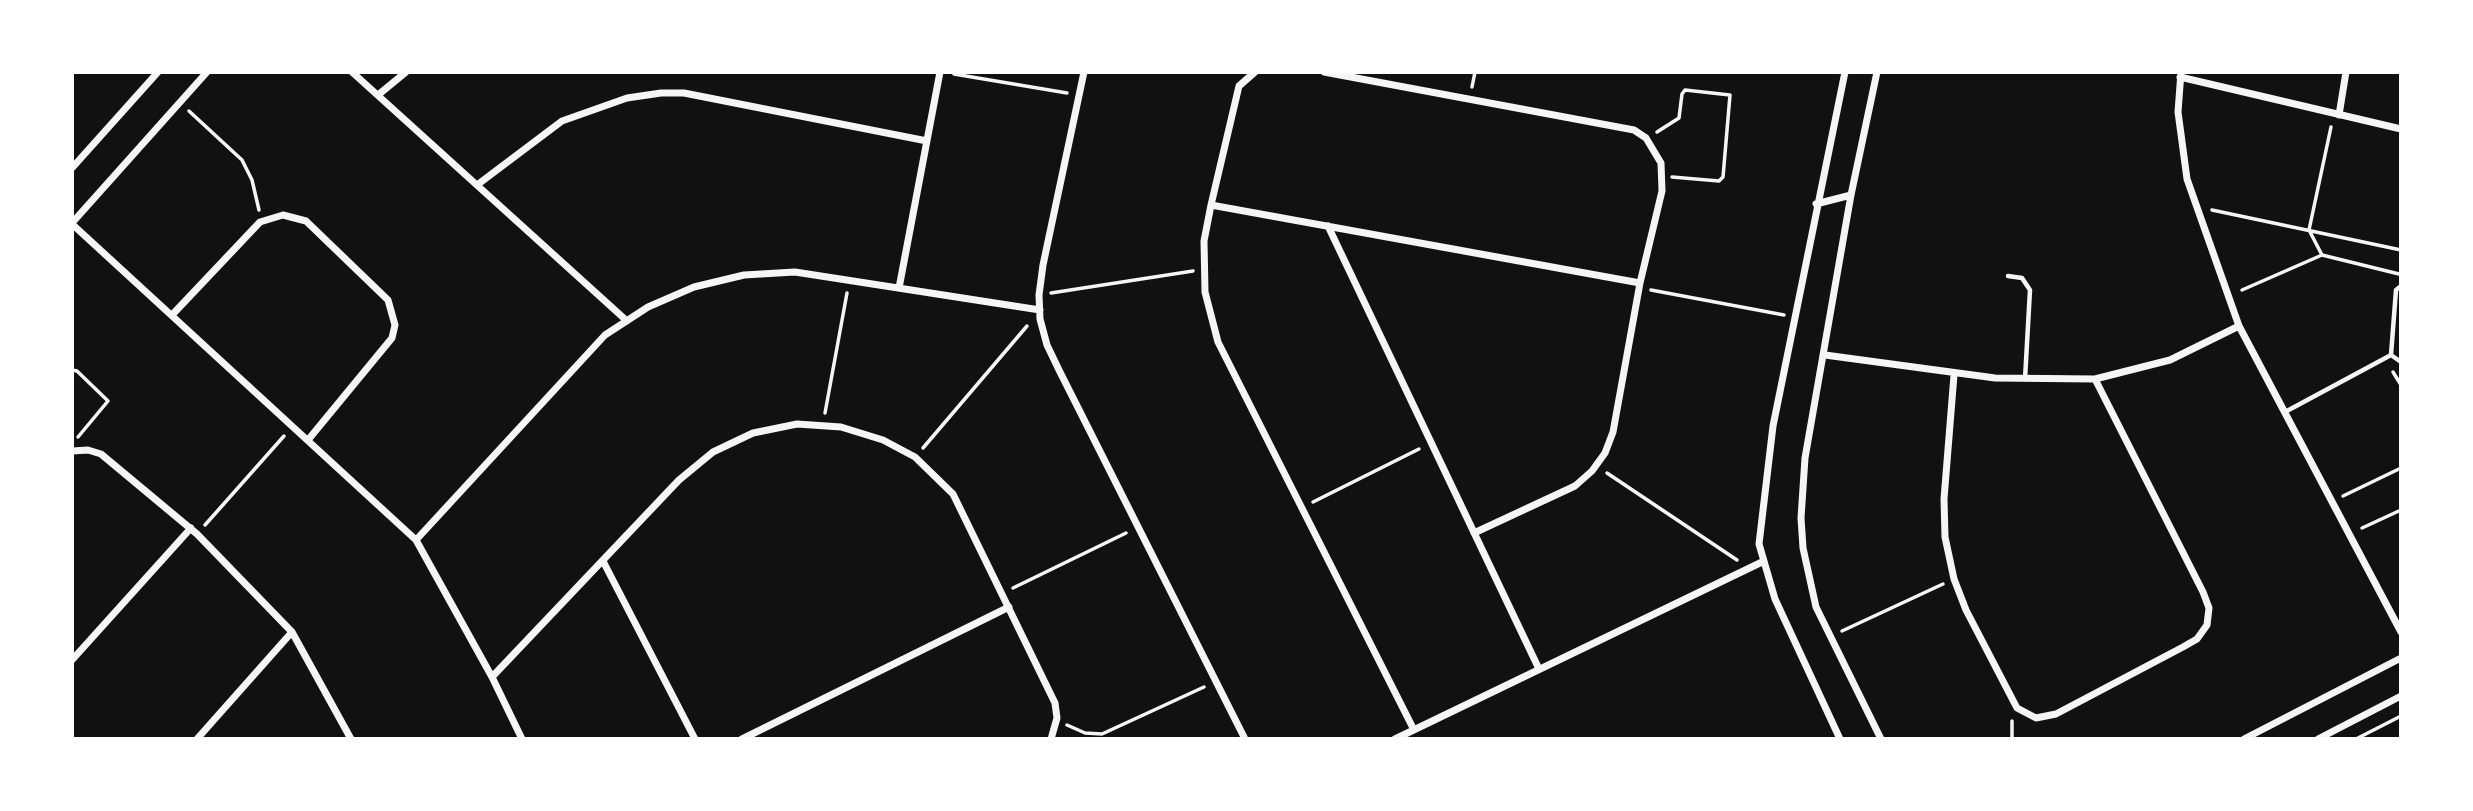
<!DOCTYPE html>
<style>
body{margin:0}
#map{position:relative;width:2473px;height:811px;overflow:hidden;background:#111;font-family:Bitter,serif}
canvas{display:block}
.frame{position:absolute;inset:0;border:74px solid #fff;pointer-events:none}
</style>
<div id="map">
<canvas width="2473" height="811"></canvas>
<div class="frame"></div>
</div>
<script>
const ctx = document.querySelector('canvas').getContext('2d');
ctx.lineJoin = 'round';
const shape = rows => new Path2D(rows.map(r => 'M' + r).join(''));
function trace(path, color, width, dash) { ctx.strokeStyle = color; ctx.lineWidth = width; ctx.lineCap = dash ? 'butt' : 'round'; ctx.setLineDash(dash || []); ctx.stroke(path); }
trace(shape([
 [954,74,1067,93],
 [1472,87,1475,72],
 [189,111,242,160,252,180,259,210],
 [1657,132,1679,118,1682,94,1685,90,1730,95,1723,177,1719,181,1672,177],
 [2212,210,2401,250],
 [2322,255,2309,230,2331,127],
 [1651,290,1784,315],
 [2242,290,2322,255,2399,274],
 [1051,293,1193,271],
 [72,370,77,371,108,401,78,437],
 [2393,372,2401,385],
 [825,413,847,293],
 [923,448,1027,326],
 [1607,473,1737,560],
 [2343,496,2401,468],
 [1313,502,1419,449],
 [205,525,284,436],
 [2362,528,2401,510],
 [1013,588,1126,533],
 [1842,631,1943,584],
 [1067,725,1085,733,1102,734,1204,687],
 [2012,739,2012,721],
 [2356,739,2401,716]
]), '#f5f5f5', 3.5);
trace(shape([
 [2008,276,2022,278,2030,290,2025,379],
 [2391,355,2396,290,2401,286],
 [2391,355,2401,362],
 [2285,412,2391,355]
]), '#f5f5f5', 4.5);
trace(shape([
 [352,72,627,321],
 [1084,72,1043,265,1039,295,1040,319,1047,345,1059,370,1245,739],
 [1255,72,1239,86,1211,205,1204,241,1205,292,1218,342,1414,730],
 [1324,72,1634,130,1646,138,1661,163,1662,191,1640,283,1613,432,1605,453,1592,471,1575,486,1474,533],
 [1877,72,1851,195,1805,458,1801,518,1803,548,1816,607,1881,739],
 [2181,72,2178,112,2187,179,2239,326,2401,632],
 [2180,77,2401,129],
 [378,95,406,72],
 [2339,115,2346,72],
 [72,168,158,72],
 [477,185,562,121,627,98,661,93,684,93,927,141],
 [1816,204,1851,195],
 [1211,205,1640,283],
 [72,223,207,72],
 [72,224,416,540,492,677,522,739],
 [1328,226,1539,669],
 [899,288,940,72],
 [172,315,260,222,283,215,306,221,388,300,395,325,392,338,308,440],
 [1825,355,1995,378,2095,379,2170,360,2239,326],
 [1954,375,1944,499,1945,537,1954,579,1966,610,2017,708,2036,718,2056,714,2183,647,2197,639,2207,625,2209,608,2203,592,2095,379],
 [72,451,88,450,101,454,197,534,292,632,351,739],
 [416,540,605,335,648,307,694,287,744,275,795,272,1040,310],
 [604,563,695,739],
 [72,660,191,528],
 [492,677,679,480,713,452,753,433,797,424,841,427,883,440,915,457,953,494,1055,703,1057,718,1051,739],
 [197,739,292,632],
 [742,739,1009,607],
 [1395,739,1762,562],
 [1840,739,1775,599,1759,544,1773,426,1845,72],
 [2244,739,2401,658],
 [2318,739,2401,696]
]), '#f5f5f5', 7);
</script>
